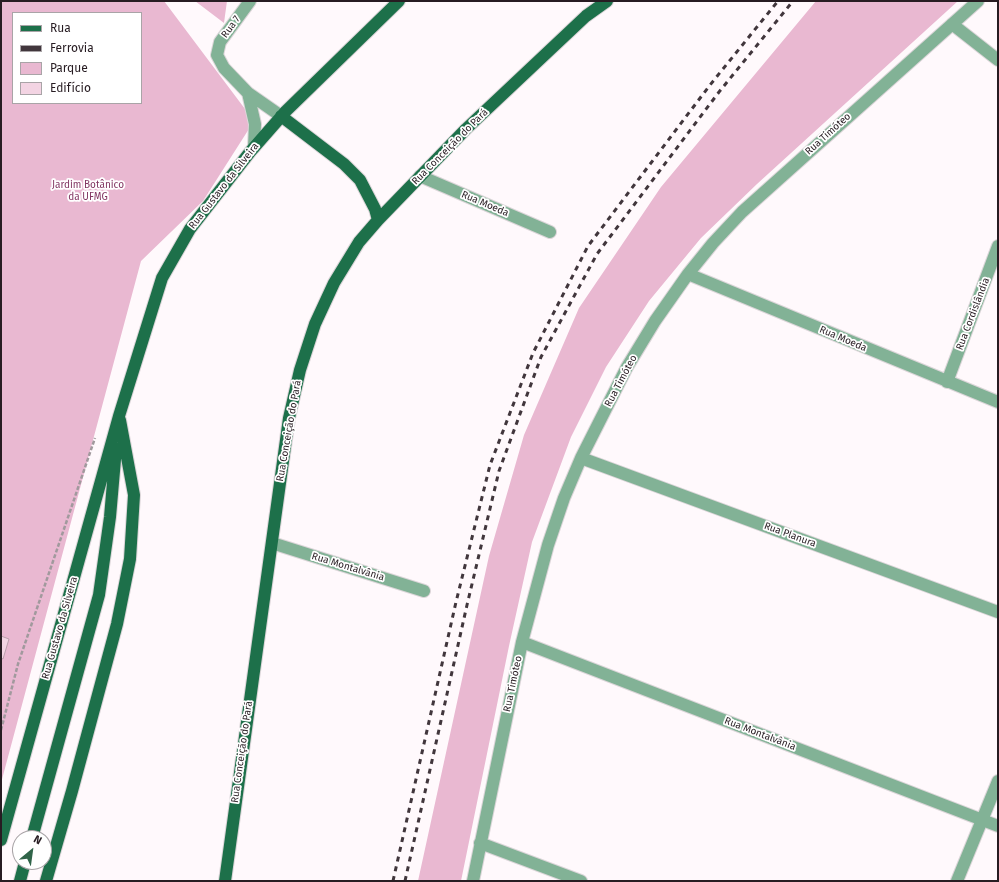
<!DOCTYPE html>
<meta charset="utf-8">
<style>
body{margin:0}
#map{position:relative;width:999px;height:882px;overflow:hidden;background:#fff9fc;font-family:"Fira Sans",sans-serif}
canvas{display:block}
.frame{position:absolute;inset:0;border:2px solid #271c22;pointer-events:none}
.legend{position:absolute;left:12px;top:12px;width:130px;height:92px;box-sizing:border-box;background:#fff;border:1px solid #a9a4a7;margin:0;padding:5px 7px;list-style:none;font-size:12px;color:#271c22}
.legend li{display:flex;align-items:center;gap:8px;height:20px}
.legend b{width:20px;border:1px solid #a9a4a7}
.north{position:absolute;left:12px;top:830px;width:40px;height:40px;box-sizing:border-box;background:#fff;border:1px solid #a9a4a7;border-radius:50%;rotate:29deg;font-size:11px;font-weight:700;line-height:16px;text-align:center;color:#271c22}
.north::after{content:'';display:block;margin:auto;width:14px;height:18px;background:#306449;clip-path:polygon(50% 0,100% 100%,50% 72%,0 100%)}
</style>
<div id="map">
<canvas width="999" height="882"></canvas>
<div class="frame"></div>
<ul class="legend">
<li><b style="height:5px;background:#1d704a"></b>Rua</li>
<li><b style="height:5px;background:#41363c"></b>Ferrovia</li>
<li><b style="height:11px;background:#e9b8d1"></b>Parque</li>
<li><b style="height:11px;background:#f3d4e3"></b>Edifício</li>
</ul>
<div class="north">N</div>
</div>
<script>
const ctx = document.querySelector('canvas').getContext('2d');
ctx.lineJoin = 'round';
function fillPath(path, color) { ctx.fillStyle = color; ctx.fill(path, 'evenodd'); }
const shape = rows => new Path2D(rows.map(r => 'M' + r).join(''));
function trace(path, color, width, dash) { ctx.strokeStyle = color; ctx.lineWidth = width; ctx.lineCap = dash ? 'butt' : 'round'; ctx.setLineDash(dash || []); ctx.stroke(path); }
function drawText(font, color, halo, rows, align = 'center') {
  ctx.font = font + ' "Fira Sans",sans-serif'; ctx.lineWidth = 3.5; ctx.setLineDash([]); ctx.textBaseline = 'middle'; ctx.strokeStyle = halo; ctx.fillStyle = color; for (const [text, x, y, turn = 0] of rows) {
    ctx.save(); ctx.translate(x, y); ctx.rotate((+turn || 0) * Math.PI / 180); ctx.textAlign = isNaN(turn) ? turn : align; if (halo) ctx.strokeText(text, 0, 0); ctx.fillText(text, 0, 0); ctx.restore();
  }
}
fillPath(shape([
 [1,1,164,1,254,121,203,201,141,261,1,783],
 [13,13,141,13,141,103,13,103],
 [195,1,227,1,224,23],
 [816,1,958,1,757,184,701,238,649,301,606,367,571,437,532,542,509,646,461,881,418,881,489,556,524,435,579,308,661,187]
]), '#e9b8d1');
const building = shape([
 [1,636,9,639,3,659,1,658,1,636]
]);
fillPath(building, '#f3d4e3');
trace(building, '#bb9eac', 1);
const minor = shape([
 [250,1,220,42,217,55,224,68,248,93,281,116],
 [952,24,998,60],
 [248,93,255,124,254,147],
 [420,176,550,232],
 [688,274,998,402],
 [947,382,998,246],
 [581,458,998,612],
 [272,543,424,591],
 [522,642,998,826],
 [480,843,581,881],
 [473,881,522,642,548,545,564,498,581,458,627,367,655,321,688,274,713,243,742,212,978,1],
 [957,881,998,781]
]);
const major = shape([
 [281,116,344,164,360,180,375,209,378,220],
 [32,838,99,595,110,517,116,448],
 [1,840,119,416,162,278,190,229,250,152,286,111,399,1],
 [20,881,25,862],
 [46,881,72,791,117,624,130,559,134,495,120,420],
 [225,881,289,418,300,370,315,324,334,283,359,242,378,220,466,129,586,16,607,1]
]);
trace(minor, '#dcd6d9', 14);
trace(major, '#dcd6d9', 14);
trace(shape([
 [1,730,18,664,95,438]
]), '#a1999d', 2.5, [4, 2]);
trace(minor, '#82b296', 12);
trace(major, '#1d704a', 12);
trace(shape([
 [393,881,456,602,490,465,533,353,588,246,710,85,778,1],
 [405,881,467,605,499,471,541,357,597,254,719,92,793,1]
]), '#41363c', 3, [5, 5]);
drawText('10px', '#271c22', '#fff', [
 ["Rua 7",231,27,-54],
 ["Rua Timóteo",828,134,-42],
 ["Rua Conceição do Pará",450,147,-45],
 ["Rua Gustavo da Silveira",224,186,-52],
 ["Rua Moeda",485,204,23],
 ["Rua Cordislândia",973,314,-69],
 ["Rua Moeda",843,339,23],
 ["Rua Timóteo",621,381,-62],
 ["Rua Conceição do Pará",289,431,-80],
 ["Rua Planura",790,535,20],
 ["Rua Montalvânia",348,567,17],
 ["Rua Gustavo da Silveira",60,628,-74],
 ["Rua Timóteo",513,684,-78],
 ["Rua Montalvânia",760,734,21],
 ["Rua Conceição do Pará",242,752,-82]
]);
drawText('10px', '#833763', '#fff', [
 ["Jardim Botânico",88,185],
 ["da UFMG",88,197]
]);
</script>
